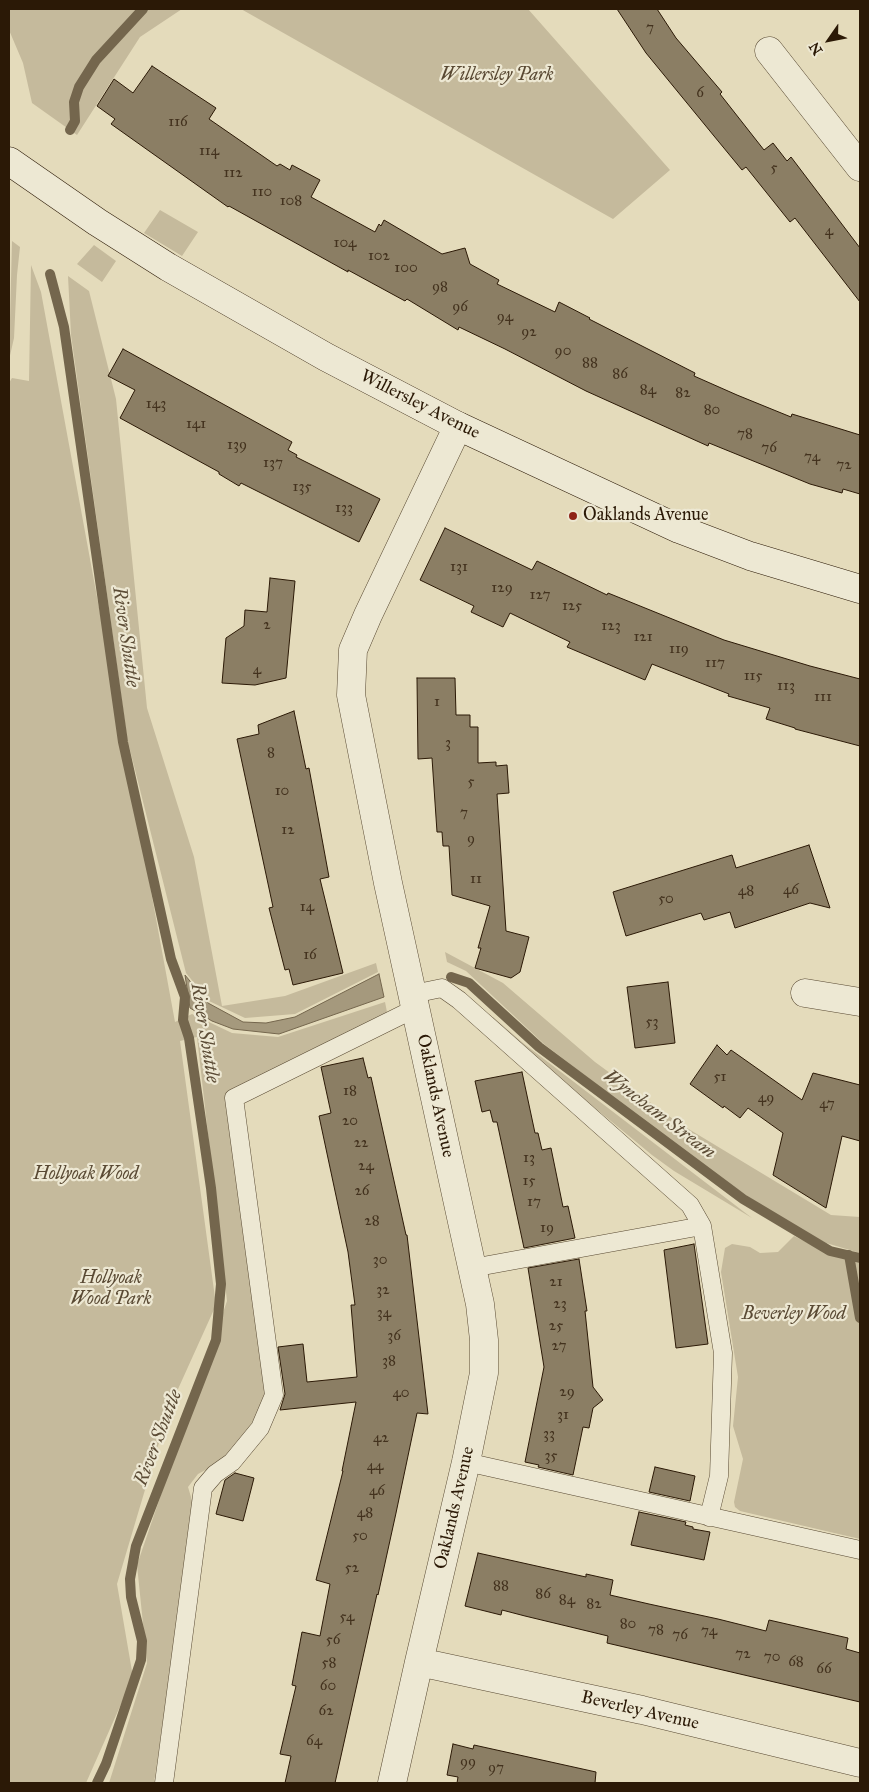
<!DOCTYPE html>
<style>
body{margin:0}
#map{position:relative;width:869px;height:1792px;overflow:hidden;background:#e4dbbb;font-family:"IM FELL Great Primer",serif}
canvas{display:block}
.frame{position:absolute;inset:0;border:10px solid #2b1906;pointer-events:none}
.north{position:absolute;left:804px;top:15px;width:50px;height:50px;-webkit-text-stroke:4px #ede8d3;paint-order:stroke;rotate:237deg;font-size:14px;font-weight:700;line-height:20px;text-align:center;color:#2b1906}
.north::after{content:'';display:block;margin:auto;width:18px;height:22px;background:#2b1906;clip-path:polygon(50% 0,100% 100%,50% 72%,0 100%)}
</style>
<div id="map">
<canvas width="869" height="1792"></canvas>
<div class="frame"></div>
<div class="north">N</div>
</div>
<script>
const ctx = document.querySelector('canvas').getContext('2d');
ctx.lineJoin = 'round';
function fillPath(path, color) { ctx.fillStyle = color; ctx.fill(path, 'evenodd'); }
const shape = rows => new Path2D(rows.map(r => 'M' + r).join(''));
function trace(path, color, width, dash) { ctx.strokeStyle = color; ctx.lineWidth = width; ctx.lineCap = dash ? 'butt' : 'round'; ctx.setLineDash(dash || []); ctx.stroke(path); }
function drawText(font, color, halo, rows, align = 'center') {
  ctx.font = font + ' "IM FELL Great Primer",serif'; ctx.lineWidth = 4.5; ctx.setLineDash([]); ctx.textBaseline = 'middle'; ctx.strokeStyle = halo; ctx.fillStyle = color; for (const [text, x, y, turn = 0] of rows) {
    ctx.save(); ctx.translate(x, y); ctx.rotate((+turn || 0) * Math.PI / 180); ctx.textAlign = isNaN(turn) ? turn : align; if (halo) ctx.strokeText(text, 0, 0); ctx.fillText(text, 0, 0); ctx.restore();
  }
}
fillPath(shape([
 [9,9,182,9,140,37,77,135,32,103,23,63,9,30],
 [241,9,528,9,670,170,613,219],
 [160,210,198,232,182,256,144,233],
 [12,241,20,247,17,275,14,338,9,360],
 [94,245,116,261,102,282,77,264],
 [31,265,41,292,175,1022,192,1014,232,1033,278,1037,385,1002,388,1017,226,1095,266,1393,263,1405,246,1432,224,1460,198,1474,188,1487,194,1507,154,1783,109,1783,147,1663,137,1565,227,1301,197,1037,180,1041,216,1305,169,1409,117,1584,133,1677,86,1783,9,1783,9,383,12,378,29,381],
 [68,276,89,291,116,399,147,708,194,857,222,1006,285,996,376,963,378,972,295,1014,245,1018,209,1001,186,973,127,738,71,335],
 [445,952,503,983,595,1062,677,1122,831,1215,860,1217,860,1253,826,1243,783,1220,700,1164,544,1044,466,971,447,962],
 [493,1017,523,1043,752,1218,674,1171,652,1155,572,1089,493,1021],
 [794,1236,830,1254,860,1261,860,1539,740,1511,735,1507,734,1502,743,1459,733,1426,738,1377,721,1272,725,1248,732,1244,750,1247,760,1253,778,1252]
]), '#c5ba9c');
const water = shape([
 [379,974,384,997,279,1034,233,1029,212,1021,190,1008,185,975,208,1003,243,1022,266,1023,295,1017,379,974]
]);
fillPath(water, '#a5997d');
trace(water, '#74664d', 1);
trace(shape([
 [70,130,75,121,74,102,79,87,96,60,143,9],
 [50,274,64,327,123,742,171,959,185,997,183,1020,189,1038,211,1188,221,1284,216,1340,136,1546,130,1579,131,1597,142,1641,141,1660,106,1764,97,1783],
 [451,977,469,983,539,1047,743,1199,830,1251,860,1258],
 [849,1255,860,1318]
]), '#74664d', 10);
const building = shape([
 [617,9,657,9,676,38,722,92,720,94,764,150,773,143,787,161,791,157,860,248,860,302,795,218,790,222,746,167,742,170,714,136,646,53,617,9],
 [152,66,216,108,209,119,277,166,280,164,290,170,292,165,320,180,311,197,375,232,379,224,381,226,384,220,442,254,465,248,470,264,499,280,497,284,555,312,559,302,590,318,589,319,695,373,694,376,737,395,791,417,792,414,860,435,860,494,843,489,842,493,810,484,709,443,708,446,586,391,505,349,459,327,458,330,407,299,405,301,348,270,348,272,229,206,228,207,111,124,115,119,97,106,114,79,133,93,152,66],
 [123,349,292,442,288,450,297,455,296,457,380,499,359,542,241,483,239,486,219,474,219,472,120,418,135,390,108,376,123,349],
 [445,528,532,570,537,561,607,595,608,593,724,640,810,666,860,679,860,746,795,729,795,728,766,719,770,708,728,696,729,694,652,664,645,680,567,647,570,642,510,613,503,627,471,612,474,606,420,580,445,528],
 [270,578,295,581,286,678,255,685,222,683,226,638,244,626,245,610,267,612,270,578],
 [417,678,455,678,456,715,470,715,470,727,478,727,478,763,496,762,496,766,507,765,509,793,497,794,506,931,529,937,520,972,511,978,475,968,481,948,478,948,490,906,452,895,449,846,443,846,442,832,437,832,432,758,418,759,417,678],
 [294,711,306,769,309,768,329,877,320,879,343,973,293,985,289,969,285,970,269,908,273,907,237,739,259,734,258,725,294,711],
 [809,845,830,908,810,903,735,928,730,912,704,920,701,913,626,936,613,892,732,855,736,868,809,845],
 [668,982,675,1043,635,1048,627,987,668,982],
 [717,1045,727,1055,731,1050,802,1100,813,1073,860,1085,860,1141,842,1136,826,1208,773,1175,783,1133,748,1108,740,1118,724,1106,723,1108,690,1084,717,1045],
 [363,1058,368,1078,371,1077,406,1235,407,1235,428,1414,417,1413,396,1513,378,1595,377,1594,335,1783,285,1783,291,1756,280,1754,296,1686,292,1685,302,1632,320,1636,330,1584,316,1580,343,1471,342,1471,356,1402,280,1410,285,1394,278,1347,303,1344,307,1382,357,1377,351,1305,355,1305,348,1252,319,1116,331,1113,321,1067,363,1058],
 [522,1072,535,1133,538,1133,542,1150,551,1148,563,1207,568,1206,575,1238,524,1248,497,1122,493,1122,490,1110,482,1112,475,1081,522,1072],
 [694,1244,708,1344,676,1348,664,1250,694,1244],
 [579,1259,587,1311,585,1311,593,1387,603,1400,593,1408,589,1428,583,1427,573,1475,538,1467,539,1465,525,1462,544,1367,528,1268,579,1259],
 [655,1467,695,1476,690,1501,649,1492,655,1467],
 [235,1473,254,1478,243,1521,216,1514,225,1480,235,1473],
 [639,1512,686,1522,685,1525,693,1527,693,1529,710,1532,704,1560,631,1545,639,1512],
 [478,1553,586,1577,586,1574,613,1580,610,1595,649,1604,718,1619,766,1631,769,1620,848,1638,846,1649,860,1653,860,1702,607,1643,608,1636,525,1616,502,1610,501,1615,465,1606,478,1553],
 [453,1744,473,1749,474,1745,596,1772,595,1783,457,1783,458,1777,447,1775,453,1744]
]);
fillPath(building, '#8b7e64');
trace(building, '#2b1906', 1);
const lane = shape([
 [413,994,442,988,459,1000,690,1205,702,1226,723,1353,719,1476,709,1517],
 [472,1268,702,1226],
 [466,1462,860,1550],
 [164,1783,203,1488,215,1474,232,1462,260,1428,274,1395,234,1098,416,1008]
]);
const street = shape([
 [769,51,860,167],
 [805,993,860,1002],
 [419,1662,642,1710,860,1763],
 [392,1783,419,1662,466,1462,484,1373,484,1340,480,1304,388,883,351,695,353,650,368,615,458,426]
]);
const secondary = shape([
 [9,161,97,222,168,267,326,357,458,426,679,529,750,556,860,589]
]);
trace(lane, '#594a33', 19);
trace(street, '#594a33', 29);
trace(secondary, '#2b1906', 29);
trace(lane, '#ede8d3', 18);
trace(street, '#ede8d3', 28);
trace(secondary, '#ede8d3', 28);
for (const [x, y, r, color] of [
 [573,516,5,"#8f2418"]
]) { const dot = new Path2D(); dot.arc(x, y, r, 0, 2 * Math.PI); ctx.fillStyle = color; ctx.fill(dot); trace(dot, '#ede8d3', 2); }
drawText('15px', '#43321e', null, [
 ["7",650,28],
 ["6",700,93],
 ["116",178,122],
 ["114",209,151],
 ["5",774,168],
 ["112",233,173],
 ["110",262,192],
 ["108",291,201],
 ["4",829,231],
 ["104",345,243],
 ["102",379,256],
 ["100",406,268],
 ["98",440,287],
 ["96",460,307],
 ["94",505,317],
 ["92",529,332],
 ["90",563,351],
 ["88",590,363],
 ["86",620,374],
 ["84",648,390],
 ["82",683,393],
 ["143",156,404],
 ["80",712,410],
 ["141",196,424],
 ["78",745,434],
 ["139",237,445],
 ["76",769,448],
 ["74",812,457],
 ["137",273,463],
 ["72",844,465],
 ["135",302,487],
 ["133",344,508],
 ["131",459,567],
 ["129",502,588],
 ["127",540,595],
 ["125",572,606],
 ["2",267,625],
 ["123",611,626],
 ["121",643,637],
 ["119",679,649],
 ["117",715,663],
 ["4",257,670],
 ["115",753,676],
 ["113",786,686],
 ["111",823,697],
 ["1",437,702],
 ["3",448,743],
 ["8",271,753],
 ["5",471,782],
 ["10",282,791],
 ["7",464,813],
 ["12",288,830],
 ["9",471,839],
 ["11",476,879],
 ["46",791,890],
 ["48",746,891],
 ["50",666,899],
 ["14",307,907],
 ["16",310,955],
 ["53",652,1022],
 ["51",720,1077],
 ["18",350,1091],
 ["49",766,1098],
 ["47",827,1104],
 ["20",350,1121],
 ["22",361,1143],
 ["13",529,1158],
 ["24",366,1166],
 ["15",529,1181],
 ["26",362,1191],
 ["17",534,1202],
 ["28",372,1221],
 ["19",547,1228],
 ["30",380,1260],
 ["21",556,1282],
 ["32",383,1290],
 ["23",560,1304],
 ["34",384,1313],
 ["25",556,1326],
 ["36",394,1336],
 ["27",559,1346],
 ["38",389,1361],
 ["29",567,1392],
 ["40",401,1393],
 ["31",563,1415],
 ["33",549,1434],
 ["42",381,1438],
 ["35",551,1456],
 ["44",375,1466],
 ["46",377,1491],
 ["48",365,1513],
 ["50",360,1536],
 ["52",352,1568],
 ["88",501,1586],
 ["86",543,1594],
 ["84",567,1600],
 ["82",594,1604],
 ["54",347,1617],
 ["80",628,1624],
 ["78",656,1630],
 ["74",709,1631],
 ["76",680,1635],
 ["56",333,1640],
 ["72",743,1654],
 ["70",772,1657],
 ["68",796,1662],
 ["58",329,1663],
 ["66",824,1669],
 ["60",328,1686],
 ["62",326,1711],
 ["64",314,1741],
 ["99",468,1762],
 ["97",496,1768]
]);
drawText('italic 18px', '#594933', '#ede8d3', [
 ["Willersley Park",497,76],
 ["Hollyoak Wood",86,1175],
 ["Hollyoak",111,1279],
 ["Wood Park",111,1300],
 ["Beverley Wood",794,1315]
]);
drawText('18px', '#2b1906', '#ede8d3', [
 ["Willersley Avenue",420,405,27],
 ["Oaklands Avenue",435,1096,78],
 ["Oaklands Avenue",455,1508,-77],
 ["Beverley Avenue",640,1711,13]
]);
drawText('18px', '#2b1906', '#ede8d3', [
 ["Oaklands Avenue",583,516]
], 'left');
drawText('italic 19px', '#5c4c36', '#ede8d3', [
 ["River Shuttle",125,637,82],
 ["River Shuttle",204,1033,81],
 ["Wyncham Stream",659,1115,37],
 ["River Shuttle",159,1438,-69]
]);
</script>
